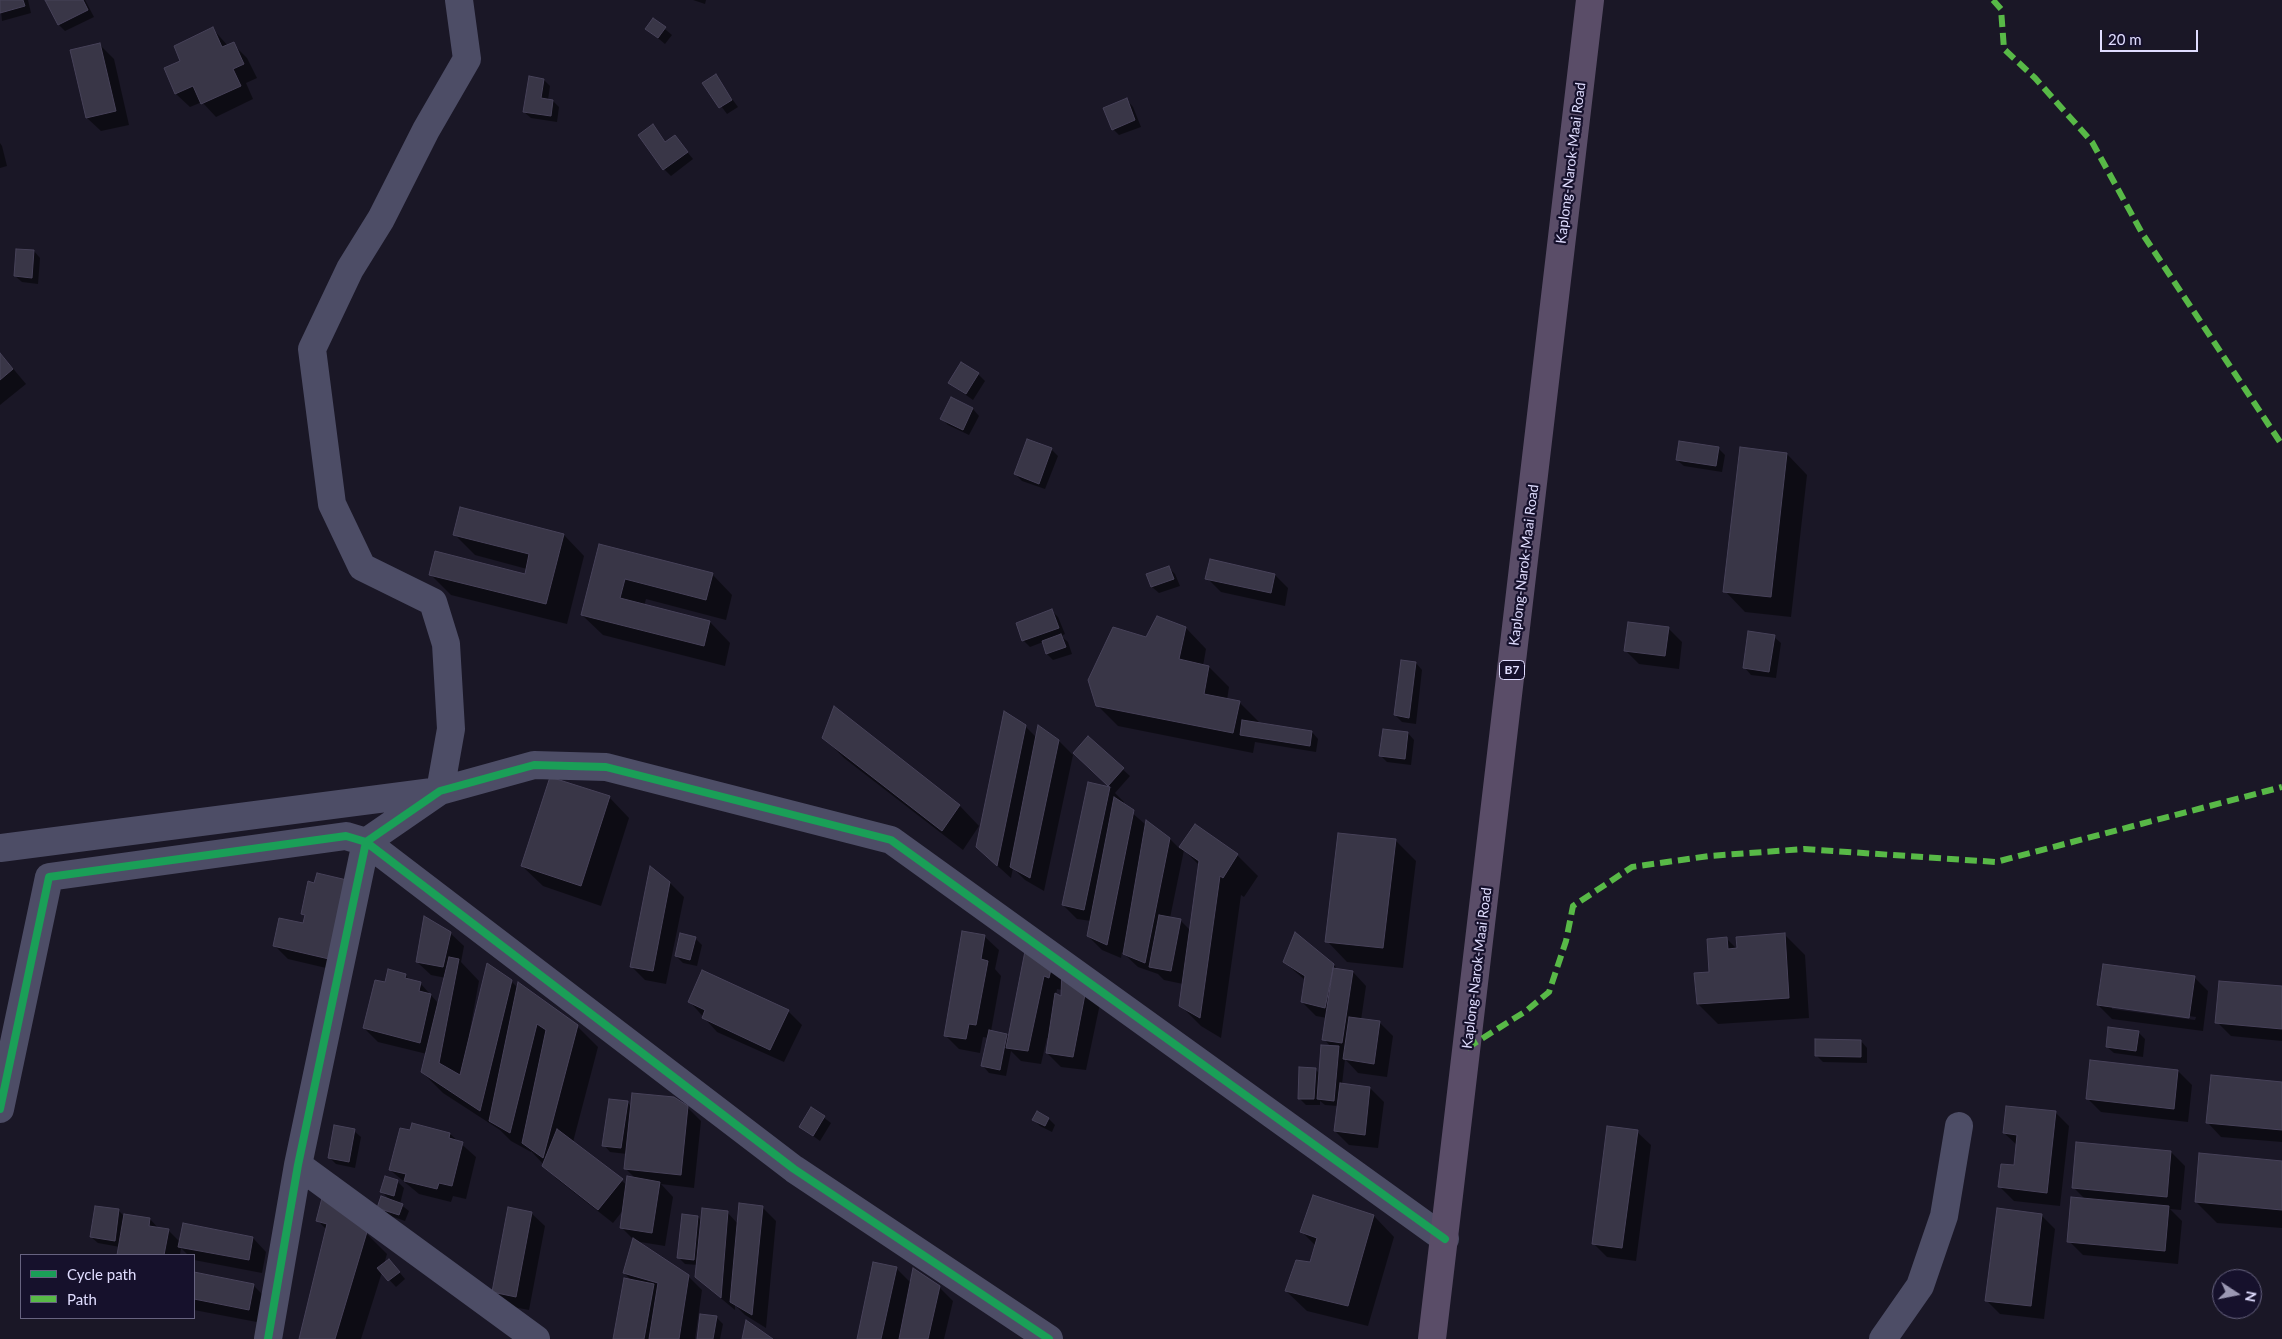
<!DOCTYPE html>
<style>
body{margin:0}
#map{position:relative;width:2282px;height:1339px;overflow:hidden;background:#1a1726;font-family:Lato,sans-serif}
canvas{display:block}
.legend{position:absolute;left:20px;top:1254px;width:175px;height:65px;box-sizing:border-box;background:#16112c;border:1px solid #676380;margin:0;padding:6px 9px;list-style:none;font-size:15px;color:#e0ddff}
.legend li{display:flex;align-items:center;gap:10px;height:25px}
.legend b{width:25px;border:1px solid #676380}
.north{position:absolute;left:2212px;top:1269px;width:50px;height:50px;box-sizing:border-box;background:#16112c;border:1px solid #676380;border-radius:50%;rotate:101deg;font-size:14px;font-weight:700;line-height:20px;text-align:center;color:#e0ddff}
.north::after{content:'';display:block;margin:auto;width:18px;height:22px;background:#9b98b3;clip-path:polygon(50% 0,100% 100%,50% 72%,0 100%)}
.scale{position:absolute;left:2100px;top:30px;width:98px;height:22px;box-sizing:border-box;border:2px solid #e0ddff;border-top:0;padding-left:6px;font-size:15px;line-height:18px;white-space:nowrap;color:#e0ddff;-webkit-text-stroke:4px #16112c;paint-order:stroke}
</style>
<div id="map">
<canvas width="2282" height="1339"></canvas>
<ul class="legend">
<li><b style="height:6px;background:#1a9f57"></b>Cycle path</li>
<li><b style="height:6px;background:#58b947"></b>Path</li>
</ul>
<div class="north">N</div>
<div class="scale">20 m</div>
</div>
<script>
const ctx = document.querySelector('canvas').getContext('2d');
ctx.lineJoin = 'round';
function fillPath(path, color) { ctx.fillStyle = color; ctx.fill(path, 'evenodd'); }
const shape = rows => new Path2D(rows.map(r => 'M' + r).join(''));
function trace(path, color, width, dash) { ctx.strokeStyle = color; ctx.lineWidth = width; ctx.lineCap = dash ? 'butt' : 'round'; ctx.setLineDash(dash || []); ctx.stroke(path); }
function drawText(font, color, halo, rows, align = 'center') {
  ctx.font = font + ' Lato,sans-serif'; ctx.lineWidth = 4.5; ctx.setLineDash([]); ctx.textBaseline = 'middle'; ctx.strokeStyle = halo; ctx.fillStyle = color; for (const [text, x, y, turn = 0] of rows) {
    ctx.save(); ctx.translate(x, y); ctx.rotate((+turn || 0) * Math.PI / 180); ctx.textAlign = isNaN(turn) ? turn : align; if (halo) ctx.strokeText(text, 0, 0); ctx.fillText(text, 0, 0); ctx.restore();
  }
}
fillPath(shape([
 [0,0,28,0,31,13,2,21],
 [46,0,85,0,94,17,65,31,59,25],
 [693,0,706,0,705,4],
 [654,20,672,35,665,44,647,29],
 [213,29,228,46,233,44,247,58,257,78,246,83,253,99,216,117,202,102,190,107,176,94,165,69,182,61],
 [100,45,114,59,129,125,101,131,87,118],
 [715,76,738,107,727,114,704,83],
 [544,80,550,86,548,100,553,101,559,107,557,122,531,118,524,112],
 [1127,100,1133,107,1141,127,1119,135,1113,129],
 [653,126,666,143,675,137,693,159,671,176,664,169],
 [0,143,2,146,7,166,0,168],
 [34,251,40,258,38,284,22,282,15,276],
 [0,353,26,384,0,405],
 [978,374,985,381,973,400,949,383],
 [951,399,973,409,979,416,969,435,948,425,942,419],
 [1718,448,1725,455,1722,472,1684,466,1677,460],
 [1051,449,1058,456,1045,489,1022,481,1015,474],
 [1787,454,1807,475,1791,617,1745,612,1725,591],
 [461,509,564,535,584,556,567,624,451,595,431,575,525,575,527,569,475,555,455,535],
 [600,546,712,574,732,595,726,620,646,599,644,606,710,622,730,643,725,666,603,635,582,615],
 [1169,568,1175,574,1180,586,1159,593,1152,587,1148,575],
 [1275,575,1288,588,1285,606,1221,592,1207,578],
 [1052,611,1058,617,1065,634,1061,636,1068,642,1072,654,1053,660,1047,654,1043,642,1030,647,1023,640],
 [1186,628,1206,649,1203,666,1209,667,1229,687,1227,700,1239,702,1260,723,1312,732,1318,739,1316,752,1255,742,1253,753,1118,726,1097,705,1147,638],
 [1668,628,1682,642,1679,669,1639,664,1625,650],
 [1774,637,1781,643,1776,678,1751,675,1745,668],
 [1416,663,1422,670,1416,724,1402,722,1395,715],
 [1025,726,1037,738,1059,741,1073,755,1044,891,1025,880,1013,868,1011,878,991,860],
 [1408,733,1414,740,1411,765,1387,762,1380,755],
 [823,737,959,805,979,826,963,850,844,758],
 [1088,738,1130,776,1115,793,1124,802,1123,805,1146,825,1170,839,1180,849,1196,826,1237,855,1258,876,1244,897,1241,895,1221,1038,1201,1026,1181,1006,1183,984,1164,980,1158,974,1138,967,1122,952,1121,958,1102,950,1088,936,1091,921,1077,919,1063,905,1089,783,1112,788,1081,760],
 [1184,850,1199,865,1191,931,1180,920,1170,918],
 [609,797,629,818,601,906,543,886,522,866],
 [1395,840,1416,861,1403,968,1347,962,1327,941],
 [309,883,343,972,288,959,274,945,304,925,306,917,303,914],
 [670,883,684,897,666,984,645,980,631,966],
 [450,933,464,946,461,962,479,981,469,1035,471,1035,511,981,518,988,577,1026,598,1047,573,1142,627,1185,636,1179,625,1168,627,1154,610,1152,604,1145,627,1102,632,1107,687,1107,701,1121,694,1188,661,1184,673,1197,665,1246,634,1241,688,1276,702,1290,695,1339,614,1339,632,1281,624,1273,634,1240,621,1227,624,1209,613,1223,557,1179,531,1151,531,1152,511,1141,500,1130,443,1093,422,1072,427,1054,378,1042,364,1028,386,984,405,975,411,981,420,983,439,1004,446,978,431,975,417,962],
 [963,933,985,937,999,950,995,969,1001,976,991,1031,1007,1035,1009,1038,1028,944,1101,999,1086,1070,1061,1067,1047,1053,1049,1038,1047,1038,1041,1064,1021,1061,1011,1051,1006,1076,989,1073,983,1066,989,1038,983,1037,980,1053,959,1049,945,1035],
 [1057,989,1062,990,1062,997,1056,995],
 [1784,934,1805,955,1809,1018,1718,1024,1698,1004,1727,939,1738,950],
 [695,938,702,945,697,966,683,963,676,956],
 [1284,962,1333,964,1338,970,1353,972,1366,986,1361,1020,1379,1022,1393,1036,1387,1077,1358,1073,1345,1059,1342,1084,1370,1088,1384,1102,1378,1148,1349,1145,1335,1131,1338,1106,1325,1105,1320,1101,1320,1105,1306,1105,1299,1098,1315,1069,1320,1074,1331,1047,1324,1039,1327,1018,1316,1016,1302,1002,1305,980],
 [2194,977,2208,991,2203,1031,2112,1019,2098,1005],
 [2112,1006,2196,1017,2195,1020,2112,1009],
 [2282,988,2282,1041,2231,1036,2217,1022],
 [689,1001,788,1011,802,1025,784,1062,717,1032],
 [2138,1032,2145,1039,2143,1057,2114,1053,2107,1047],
 [1861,1041,1867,1048,1867,1063,1823,1062,1817,1056],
 [2178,1071,2192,1085,2188,1122,2101,1112,2087,1098],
 [2282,1083,2282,1142,2221,1137,2208,1123],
 [812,1109,831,1123,820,1141,801,1127],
 [2055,1112,2069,1126,2060,1206,2014,1201,2000,1187,2015,1166,2017,1145,2004,1133],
 [1049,1119,1055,1125,1052,1132,1040,1126,1034,1120],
 [354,1131,361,1137,355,1168,336,1164,329,1157],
 [1637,1132,1651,1145,1636,1261,1607,1257,1593,1243],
 [450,1134,476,1157,466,1199,453,1196,451,1202,419,1194,390,1170],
 [2171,1152,2185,1166,2181,1210,2170,1209,2182,1221,2178,1264,2083,1255,2069,1241,2086,1200,2073,1187],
 [2282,1162,2282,1228,2217,1223,2196,1202],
 [397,1181,404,1188,400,1204,409,1211,405,1221,385,1214,378,1208,391,1201,382,1192],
 [1314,1196,1374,1216,1394,1237,1368,1326,1307,1311,1286,1291,1311,1264,1316,1246,1302,1232],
 [762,1207,776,1221,766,1328,745,1315,735,1305,735,1310,711,1290,697,1276,698,1265,685,1264,678,1257,698,1217,702,1221,727,1212,738,1224],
 [119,1211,125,1217,150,1219,159,1229,168,1230,180,1242,253,1238,266,1252,262,1273,194,1260,194,1255,188,1255,181,1248,180,1255,119,1255,120,1247,98,1243,91,1237],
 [531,1213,545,1226,529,1310,508,1306,494,1292],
 [2042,1216,2055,1229,2044,1319,2000,1314,1986,1300],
 [318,1221,366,1233,387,1254,384,1264,389,1260,405,1279,396,1287,382,1272,361,1339,300,1339,327,1230],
 [896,1268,911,1283,939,1287,953,1301,944,1339,858,1339],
 [194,1274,253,1285,267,1299,262,1323,194,1310],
 [716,1317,723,1324,720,1339,698,1339]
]), '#0007');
const building = shape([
 [0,0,23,0,25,6,0,13,0,0],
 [45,0,83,0,88,10,58,25,45,0],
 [653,18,666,27,658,38,645,29,653,18],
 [213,27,222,47,234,42,244,64,233,69,241,86,201,104,193,86,175,94,164,68,180,61,174,46,213,27],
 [100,43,116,111,86,118,70,50,100,43],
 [716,74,732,100,719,108,702,83,716,74],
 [529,76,544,79,541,98,553,100,551,116,523,112,529,76],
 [1127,98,1135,120,1112,130,1103,108,1127,98],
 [653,124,665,142,675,135,688,152,663,170,638,135,653,124],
 [16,249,34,250,32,278,14,276,16,249],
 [0,353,13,369,0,380,0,353],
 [961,362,979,373,966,394,948,383,961,362],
 [951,397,973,408,963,430,940,419,951,397],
 [1027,439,1052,448,1039,484,1014,474,1027,439],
 [1679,441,1719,447,1716,466,1676,460,1679,441],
 [1740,447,1787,453,1771,597,1723,592,1740,447],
 [460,507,564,534,546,604,429,575,435,551,525,574,529,554,453,535,460,507],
 [599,544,713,573,706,600,625,579,620,598,710,621,704,646,581,615,599,544],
 [1210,559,1275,574,1271,593,1205,579,1210,559],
 [1169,566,1174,579,1151,587,1146,574,1169,566],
 [1052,609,1059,628,1022,641,1016,623,1052,609],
 [1157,616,1186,627,1179,659,1209,666,1204,694,1240,701,1233,733,1096,706,1088,680,1113,627,1146,637,1157,616],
 [1628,622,1669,627,1665,656,1624,651,1628,622],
 [1748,631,1775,635,1769,672,1743,668,1748,631],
 [1061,634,1066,647,1046,654,1042,641,1061,634],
 [1401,660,1416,662,1409,718,1394,715,1401,660],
 [834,706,960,805,942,831,822,738,834,706],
 [1004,711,1026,725,997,866,976,847,1004,711],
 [1242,720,1312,731,1310,746,1240,735,1242,720],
 [1038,725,1059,740,1030,878,1010,867,1038,725],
 [1383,729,1408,732,1405,759,1379,756,1383,729],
 [1088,736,1124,768,1108,786,1073,753,1088,736],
 [550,777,610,796,581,886,521,866,550,777],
 [1088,782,1110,787,1084,910,1062,905,1088,782],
 [1114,797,1134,810,1107,945,1087,936,1114,797],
 [1146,820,1170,838,1145,963,1123,954,1146,820],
 [1195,824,1238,854,1223,878,1220,876,1200,1018,1179,1006,1199,861,1179,847,1195,824],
 [1338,833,1396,839,1383,948,1325,942,1338,833],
 [650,866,670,882,653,971,630,967,650,866],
 [317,873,347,880,329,959,273,946,279,918,303,923,305,915,301,914,308,881,314,883,317,873],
 [1159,915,1181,919,1171,971,1149,967,1159,915],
 [424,916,451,932,443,967,416,962,424,916],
 [962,931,985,935,981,959,988,961,976,1025,969,1024,966,1039,944,1036,962,931],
 [1295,932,1334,964,1325,1008,1301,1002,1305,976,1283,962,1295,932],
 [680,933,696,937,690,960,675,956,680,933],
 [1785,933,1789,998,1697,1004,1694,973,1709,972,1707,939,1727,937,1728,949,1737,948,1736,937,1785,933],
 [1027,941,1053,961,1049,978,1044,976,1028,1051,1006,1048,1027,941],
 [449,957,459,959,439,1063,460,1075,487,963,512,980,480,1111,421,1072,449,957],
 [2103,964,2195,976,2189,1018,2097,1005,2103,964],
 [1333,968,1353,971,1342,1043,1322,1040,1333,968],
 [388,969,406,974,405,978,421,982,419,991,431,994,420,1043,363,1028,375,980,385,982,388,969],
 [1062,969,1087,984,1073,1057,1046,1053,1055,993,1061,996,1062,969],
 [702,970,789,1010,770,1050,702,1018,705,1010,688,1002,702,970],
 [2219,981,2282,986,2282,1029,2215,1023,2219,981],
 [518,982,578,1025,543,1158,522,1143,546,1030,537,1024,510,1133,489,1121,518,982],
 [1349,1017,1380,1021,1374,1064,1343,1059,1349,1017],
 [2108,1027,2139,1031,2136,1051,2106,1047,2108,1027],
 [989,1030,1007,1034,1000,1070,981,1066,989,1030],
 [1815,1039,1861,1040,1861,1057,1815,1056,1815,1039],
 [1321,1045,1339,1046,1334,1101,1317,1099,1321,1045],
 [2090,1060,2178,1070,2174,1109,2086,1099,2090,1060],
 [1299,1067,1316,1068,1314,1099,1298,1099,1299,1067],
 [2211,1075,2282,1082,2282,1130,2206,1123,2211,1075],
 [1340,1083,1370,1087,1365,1135,1334,1131,1340,1083],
 [632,1093,674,1097,688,1106,681,1175,624,1169,632,1093],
 [609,1099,628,1101,621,1148,602,1146,609,1099],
 [2006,1106,2056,1111,2047,1193,1998,1187,2001,1164,2014,1165,2017,1135,2003,1133,2006,1106],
 [811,1107,825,1116,813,1136,799,1127,811,1107],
 [1037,1111,1049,1118,1045,1126,1032,1120,1037,1111],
 [412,1123,450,1133,449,1138,463,1142,452,1186,439,1183,437,1189,404,1181,406,1174,389,1170,400,1128,410,1130,412,1123],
 [334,1125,355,1129,349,1162,328,1158,334,1125],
 [1607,1126,1638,1130,1622,1248,1592,1244,1607,1126],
 [557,1129,623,1179,598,1210,542,1166,557,1129],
 [2076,1142,2171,1151,2167,1197,2072,1188,2076,1142],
 [2199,1153,2282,1161,2282,1210,2195,1202,2199,1153],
 [385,1176,398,1180,394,1196,380,1192,385,1176],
 [627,1176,660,1182,652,1233,620,1228,627,1176],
 [1313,1195,1374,1215,1348,1306,1285,1291,1296,1260,1310,1262,1317,1238,1300,1232,1313,1195],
 [381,1196,403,1204,399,1215,377,1208,381,1196],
 [2071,1197,2169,1206,2165,1251,2067,1242,2071,1197],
 [322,1198,367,1232,335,1339,299,1339,327,1224,316,1221,322,1198],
 [739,1203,763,1206,752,1315,730,1302,739,1203],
 [95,1206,119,1209,115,1241,90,1237,95,1206],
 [508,1207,532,1212,516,1297,492,1292,508,1207],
 [702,1208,728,1211,721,1298,695,1277,702,1208],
 [1997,1208,2042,1214,2031,1306,1985,1301,1997,1208],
 [124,1214,150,1218,149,1226,169,1229,164,1255,117,1255,124,1214],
 [682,1214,698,1216,694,1260,677,1258,682,1214],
 [183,1223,253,1237,249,1260,178,1247,183,1223],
 [633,1238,689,1275,679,1339,649,1339,658,1283,623,1273,633,1238],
 [389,1259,400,1272,388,1281,377,1268,389,1259],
 [873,1262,897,1267,881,1339,857,1339,873,1262],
 [913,1268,940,1286,928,1339,899,1339,913,1268],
 [194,1272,254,1284,249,1310,194,1299,194,1272],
 [624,1278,654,1284,644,1339,613,1339,624,1278],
 [700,1314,717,1316,713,1339,697,1339,700,1314],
 [746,1320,773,1339,742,1339,746,1320]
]);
fillPath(building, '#393647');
trace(building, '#474259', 1);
trace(shape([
 [0,848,440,791,451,729,446,644,433,602,362,567,332,504,312,349,350,269,381,219,426,130,467,59,459,0],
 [0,1109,49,877,346,836,366,842,794,1169,1049,1339],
 [298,1165,536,1339],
 [268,1339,298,1165,366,842,440,791,534,765,606,767,891,840,1445,1239],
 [1883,1339,1920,1286,1944,1216,1959,1126]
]), '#4d4d66', 28);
trace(shape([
 [1432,1339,1590,0]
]), '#5a4d68', 28);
trace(shape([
 [1993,0,2001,9,2004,49,2035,78,2092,142,2142,233,2282,445],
 [1467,1048,1526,1011,1549,992,1566,941,1573,906,1632,867,1709,856,1804,849,1996,862,2282,787]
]), '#58b947', 6, [12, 6]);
trace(shape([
 [0,1109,49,877,346,836,366,842,794,1169,1049,1339],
 [268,1339,298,1165,366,842,440,791,534,765,606,767,891,840,1445,1239]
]), '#1a9f57', 8);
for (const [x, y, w] of [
 [1512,670,25]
]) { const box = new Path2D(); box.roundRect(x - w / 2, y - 9.5, w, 19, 4); ctx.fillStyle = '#16112c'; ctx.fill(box); trace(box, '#e0ddff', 1); }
drawText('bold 12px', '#e0ddff', null, [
 ["B7",1512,670]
]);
drawText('14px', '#e0ddff', '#16112c', [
 ["Kaplong-Narok-Maai Road",1571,163,-83],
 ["Kaplong-Narok-Maai Road",1524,565,-83],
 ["Kaplong-Narok-Maai Road",1477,968,-83]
]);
</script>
